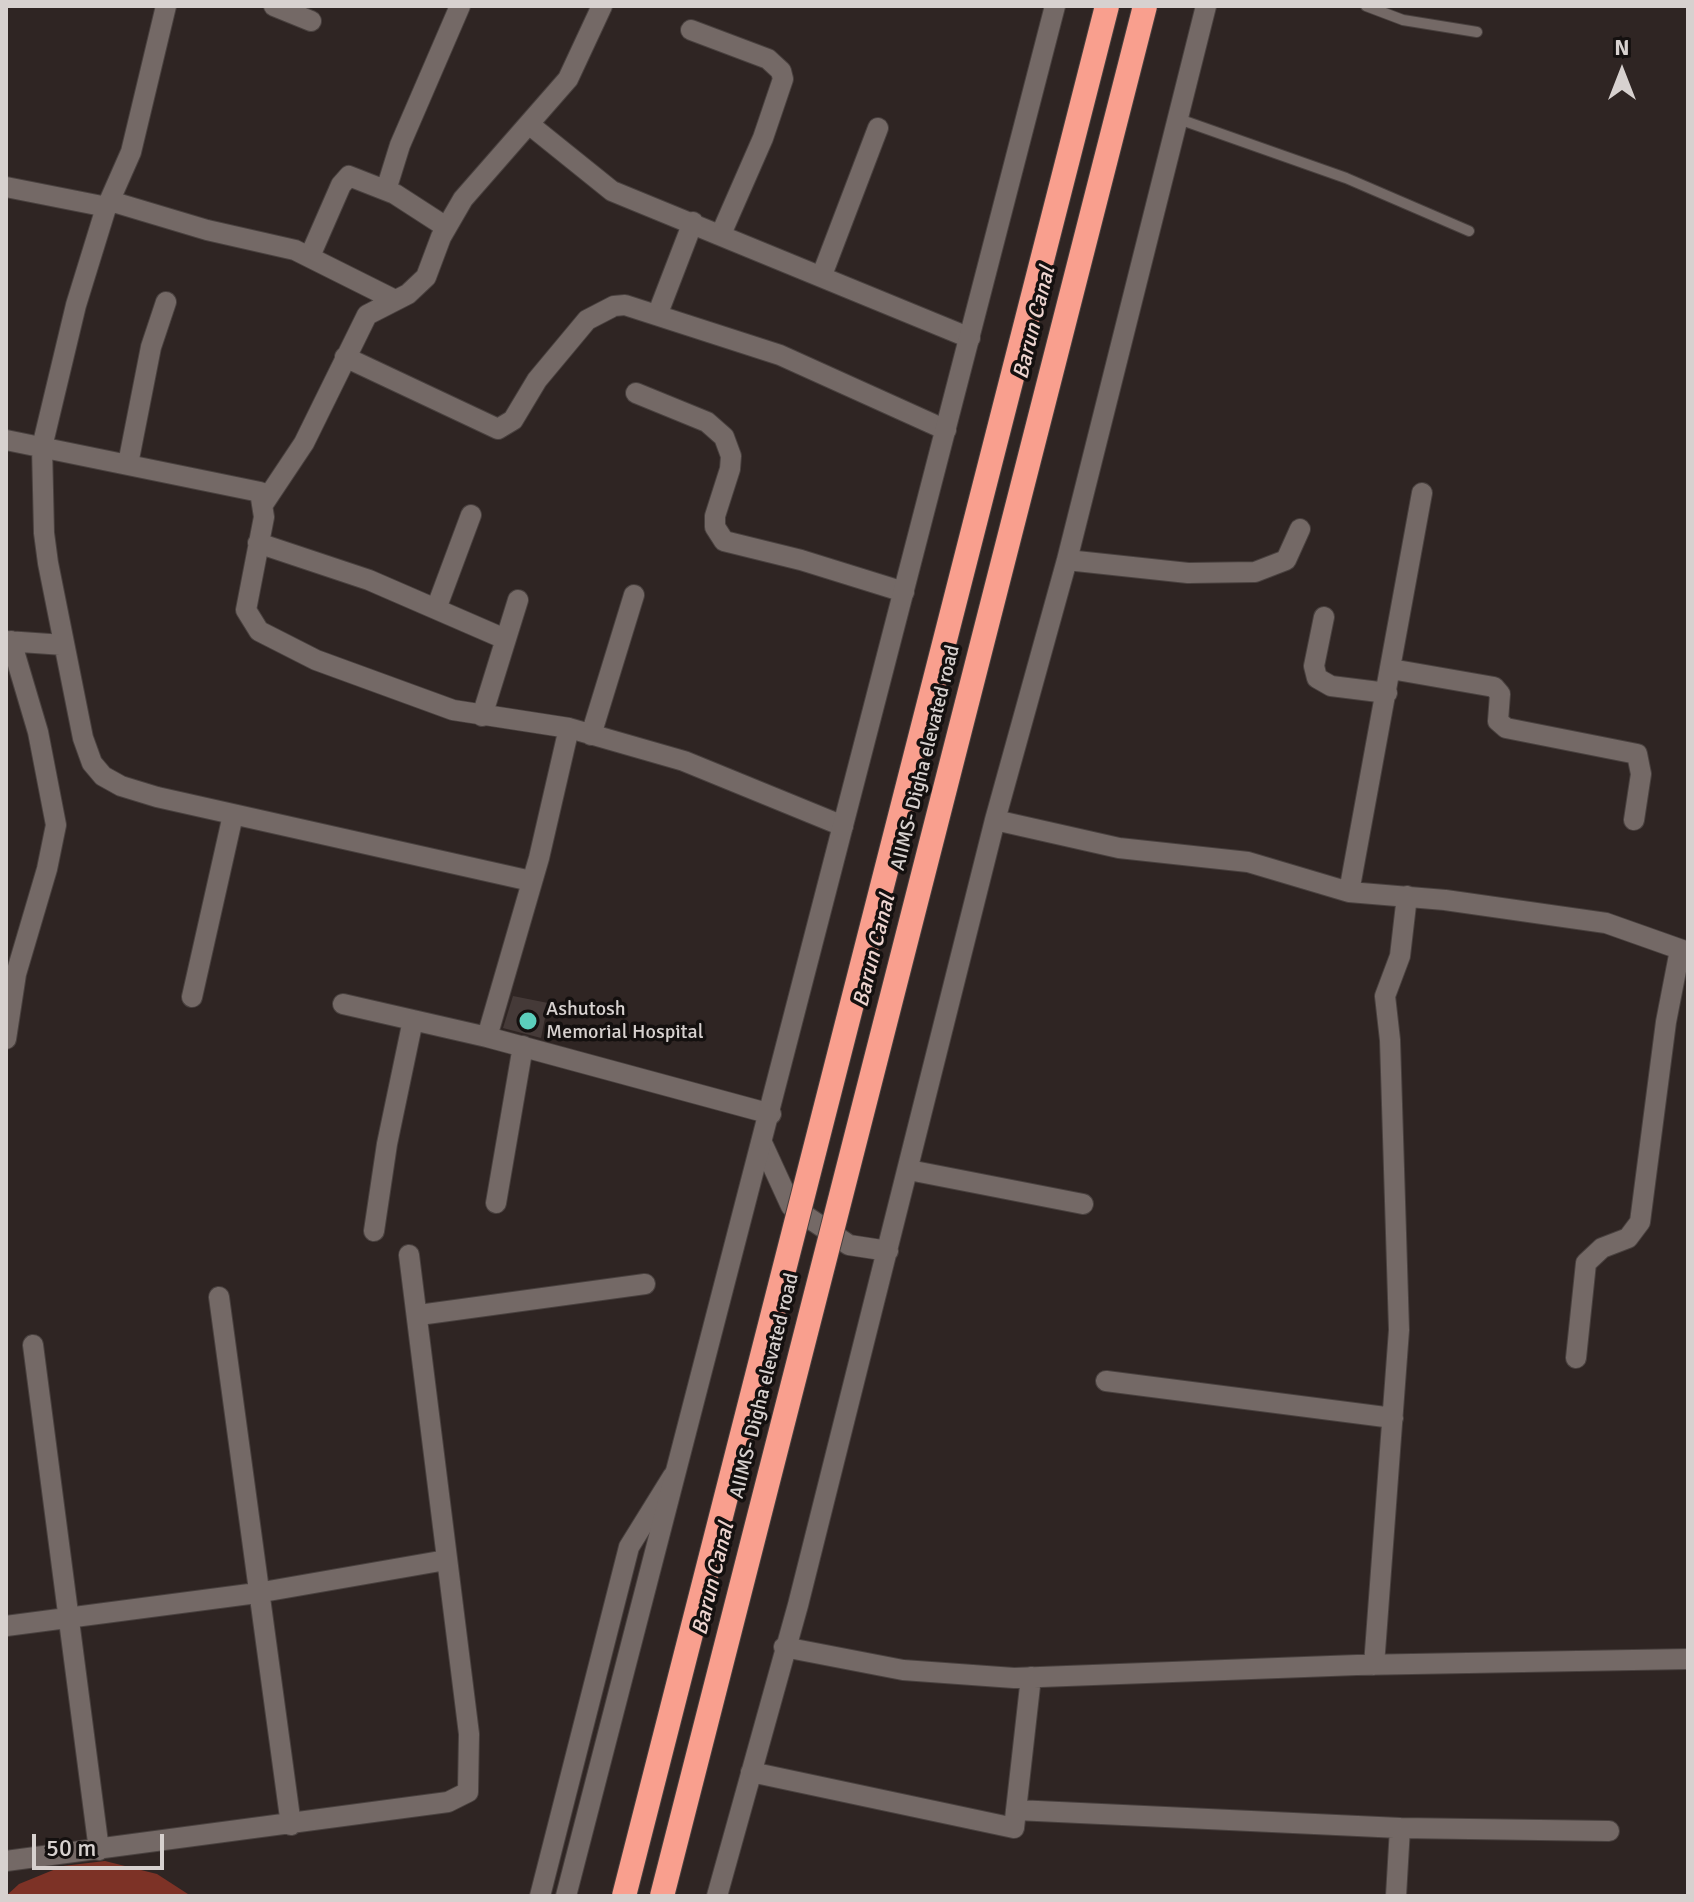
<!DOCTYPE html>
<style>
body{margin:0}
#map{position:relative;width:1694px;height:1902px;overflow:hidden;background:#2f2523;font-family:Signika,sans-serif}
canvas{display:block}
.frame{position:absolute;inset:0;border:8px solid #d7d1cf;pointer-events:none}
.north{position:absolute;left:1582px;top:32px;width:80px;height:80px;-webkit-text-stroke:6px #14100f;paint-order:stroke;rotate:0deg;font-size:22px;font-weight:700;line-height:32px;text-align:center;color:#d7d1cf}
.north::after{content:'';display:block;margin:auto;width:28px;height:36px;background:#d7d1cf;clip-path:polygon(50% 0,100% 100%,50% 72%,0 100%)}
.scale{position:absolute;left:32px;top:1834px;width:132px;height:36px;box-sizing:border-box;border:4px solid #d7d1cf;border-top:0;padding-left:10px;font-size:24px;line-height:28px;white-space:nowrap;color:#d7d1cf;-webkit-text-stroke:6px #14100f;paint-order:stroke}
</style>
<div id="map">
<canvas width="1694" height="1902"></canvas>
<div class="frame"></div>
<div class="north">N</div>
<div class="scale">50 m</div>
</div>
<script>
const ctx = document.querySelector('canvas').getContext('2d');
ctx.lineJoin = 'round';
function fillPath(path, color) { ctx.fillStyle = color; ctx.fill(path, 'evenodd'); }
const shape = rows => new Path2D(rows.map(r => 'M' + r).join(''));
function trace(path, color, width, dash) { ctx.strokeStyle = color; ctx.lineWidth = width; ctx.lineCap = dash ? 'butt' : 'round'; ctx.setLineDash(dash || []); ctx.stroke(path); }
function drawText(font, color, halo, rows, align = 'center') {
  ctx.font = font + ' Signika,sans-serif'; ctx.lineWidth = 7; ctx.setLineDash([]); ctx.textBaseline = 'middle'; ctx.strokeStyle = halo; ctx.fillStyle = color; for (const [text, x, y, turn = 0] of rows) {
    ctx.save(); ctx.translate(x, y); ctx.rotate((+turn || 0) * Math.PI / 180); ctx.textAlign = isNaN(turn) ? turn : align; if (halo) ctx.strokeText(text, 0, 0); ctx.fillText(text, 0, 0); ctx.restore();
  }
}
fillPath(shape([
 [105,1861,157,1874,191,1896,6,1896,19,1884,63,1866]
]), '#7d3226');
fillPath(shape([
 [513,996,548,1003,541,1038,503,1028]
]), '#453a38');
const service = shape([
 [1366,6,1403,20,1477,32],
 [1176,118,1346,178,1469,231]
]);
const minor = shape([
 [166,6,131,152,105,211,76,305,42,447,44,533,48,563,83,738,92,763,103,776,121,786,157,797,531,881],
 [274,6,311,21],
 [691,30,768,59,781,71,783,79,763,138,721,234],
 [530,125,612,191,970,338],
 [6,187,107,207],
 [386,190,400,145,460,6],
 [110,201,207,230,295,250,395,300],
 [310,256,341,185,349,176,395,194,446,227],
 [822,275,878,128],
 [658,313,693,222],
 [345,357,498,429,513,420,537,380,587,320,614,306,625,305,780,355,946,430],
 [636,393,707,422,724,437,731,456,730,469,715,516,715,527,724,541,801,560,904,592],
 [6,440,260,492,264,517,246,610,259,631,316,660,453,710,569,728,684,761,843,826],
 [128,464,151,347,166,302],
 [264,503,304,443,367,315,408,294,426,277,441,237,463,199,568,79,602,6],
 [258,543,369,580,505,639],
 [1067,560,1188,573,1255,572,1286,560,1300,529],
 [436,609,471,515],
 [1324,617,1314,666,1317,678,1331,686,1387,693],
 [6,641,64,645],
 [1391,669,1494,687,1500,694,1498,721,1506,728,1637,754,1641,774,1634,820],
 [482,716,518,600],
 [591,735,634,595],
 [995,820,1119,848,1248,862,1349,892,1445,900,1606,923,1688,952],
 [1349,892,1422,493],
 [192,997,233,815],
 [343,1004,487,1037,771,1114],
 [487,1037,539,858,569,728],
 [6,1039,16,974,47,869,56,825,38,732,11,641],
 [763,1145,791,1206,849,1245,888,1251],
 [909,1170,1083,1204],
 [496,1203,523,1046],
 [374,1231,387,1144,413,1020],
 [219,1297,291,1825],
 [419,1315,645,1284],
 [33,1345,99,1850],
 [1576,1358,1586,1263,1602,1248,1628,1238,1640,1222,1666,1022,1680,950],
 [1106,1381,1393,1418],
 [6,1626,257,1593,446,1560],
 [784,1647,903,1670,1014,1678,1357,1665,1688,1659],
 [1374,1665,1399,1330,1390,1040,1385,996,1400,956,1407,896],
 [751,1772,1014,1828,1031,1677],
 [1016,1810,1400,1828,1609,1831],
 [6,1861,448,1802,468,1792,469,1734,409,1255],
 [540,1896,629,1547,673,1476],
 [717,1896,798,1605,995,820,1067,560,1206,6],
 [1396,1896,1400,1828]
]);
const tertiary = shape([
 [566,1896,1055,6]
]);
trace(service, '#49413f', 12);
trace(minor, '#49413f', 22);
trace(tertiary, '#49413f', 22);
trace(service, '#746966', 10);
trace(minor, '#746966', 20);
trace(tertiary, '#746966', 20);
const motorwayBridge = shape([
 [624,1896,1107,6],
 [662,1896,1145,6]
]);
trace(motorwayBridge, '#49413f', 26, []);
trace(motorwayBridge, '#f99f8e', 24);
for (const [x, y, r, color] of [
 [528,1021,10,"#5bcebb"]
]) { const dot = new Path2D(); dot.arc(x, y, r, 0, 2 * Math.PI); ctx.fillStyle = color; ctx.fill(dot); trace(dot, '#14100f', 3); }
drawText('20px', '#d7d1cf', '#14100f', [
 ["AIIMS- Digha elevated road",926,758,-76],
 ["AIIMS- Digha elevated road",765,1386,-76]
]);
drawText('20px', '#d7d1cf', '#14100f', [
 ["Ashutosh",546,1010],
 ["Memorial Hospital",546,1033]
], 'left');
drawText('italic 22px', '#eed5d0', '#14100f', [
 ["Barun Canal",1035,323,-76],
 ["Barun Canal",875,951,-76],
 ["Barun Canal",714,1579,-76]
]);
</script>
